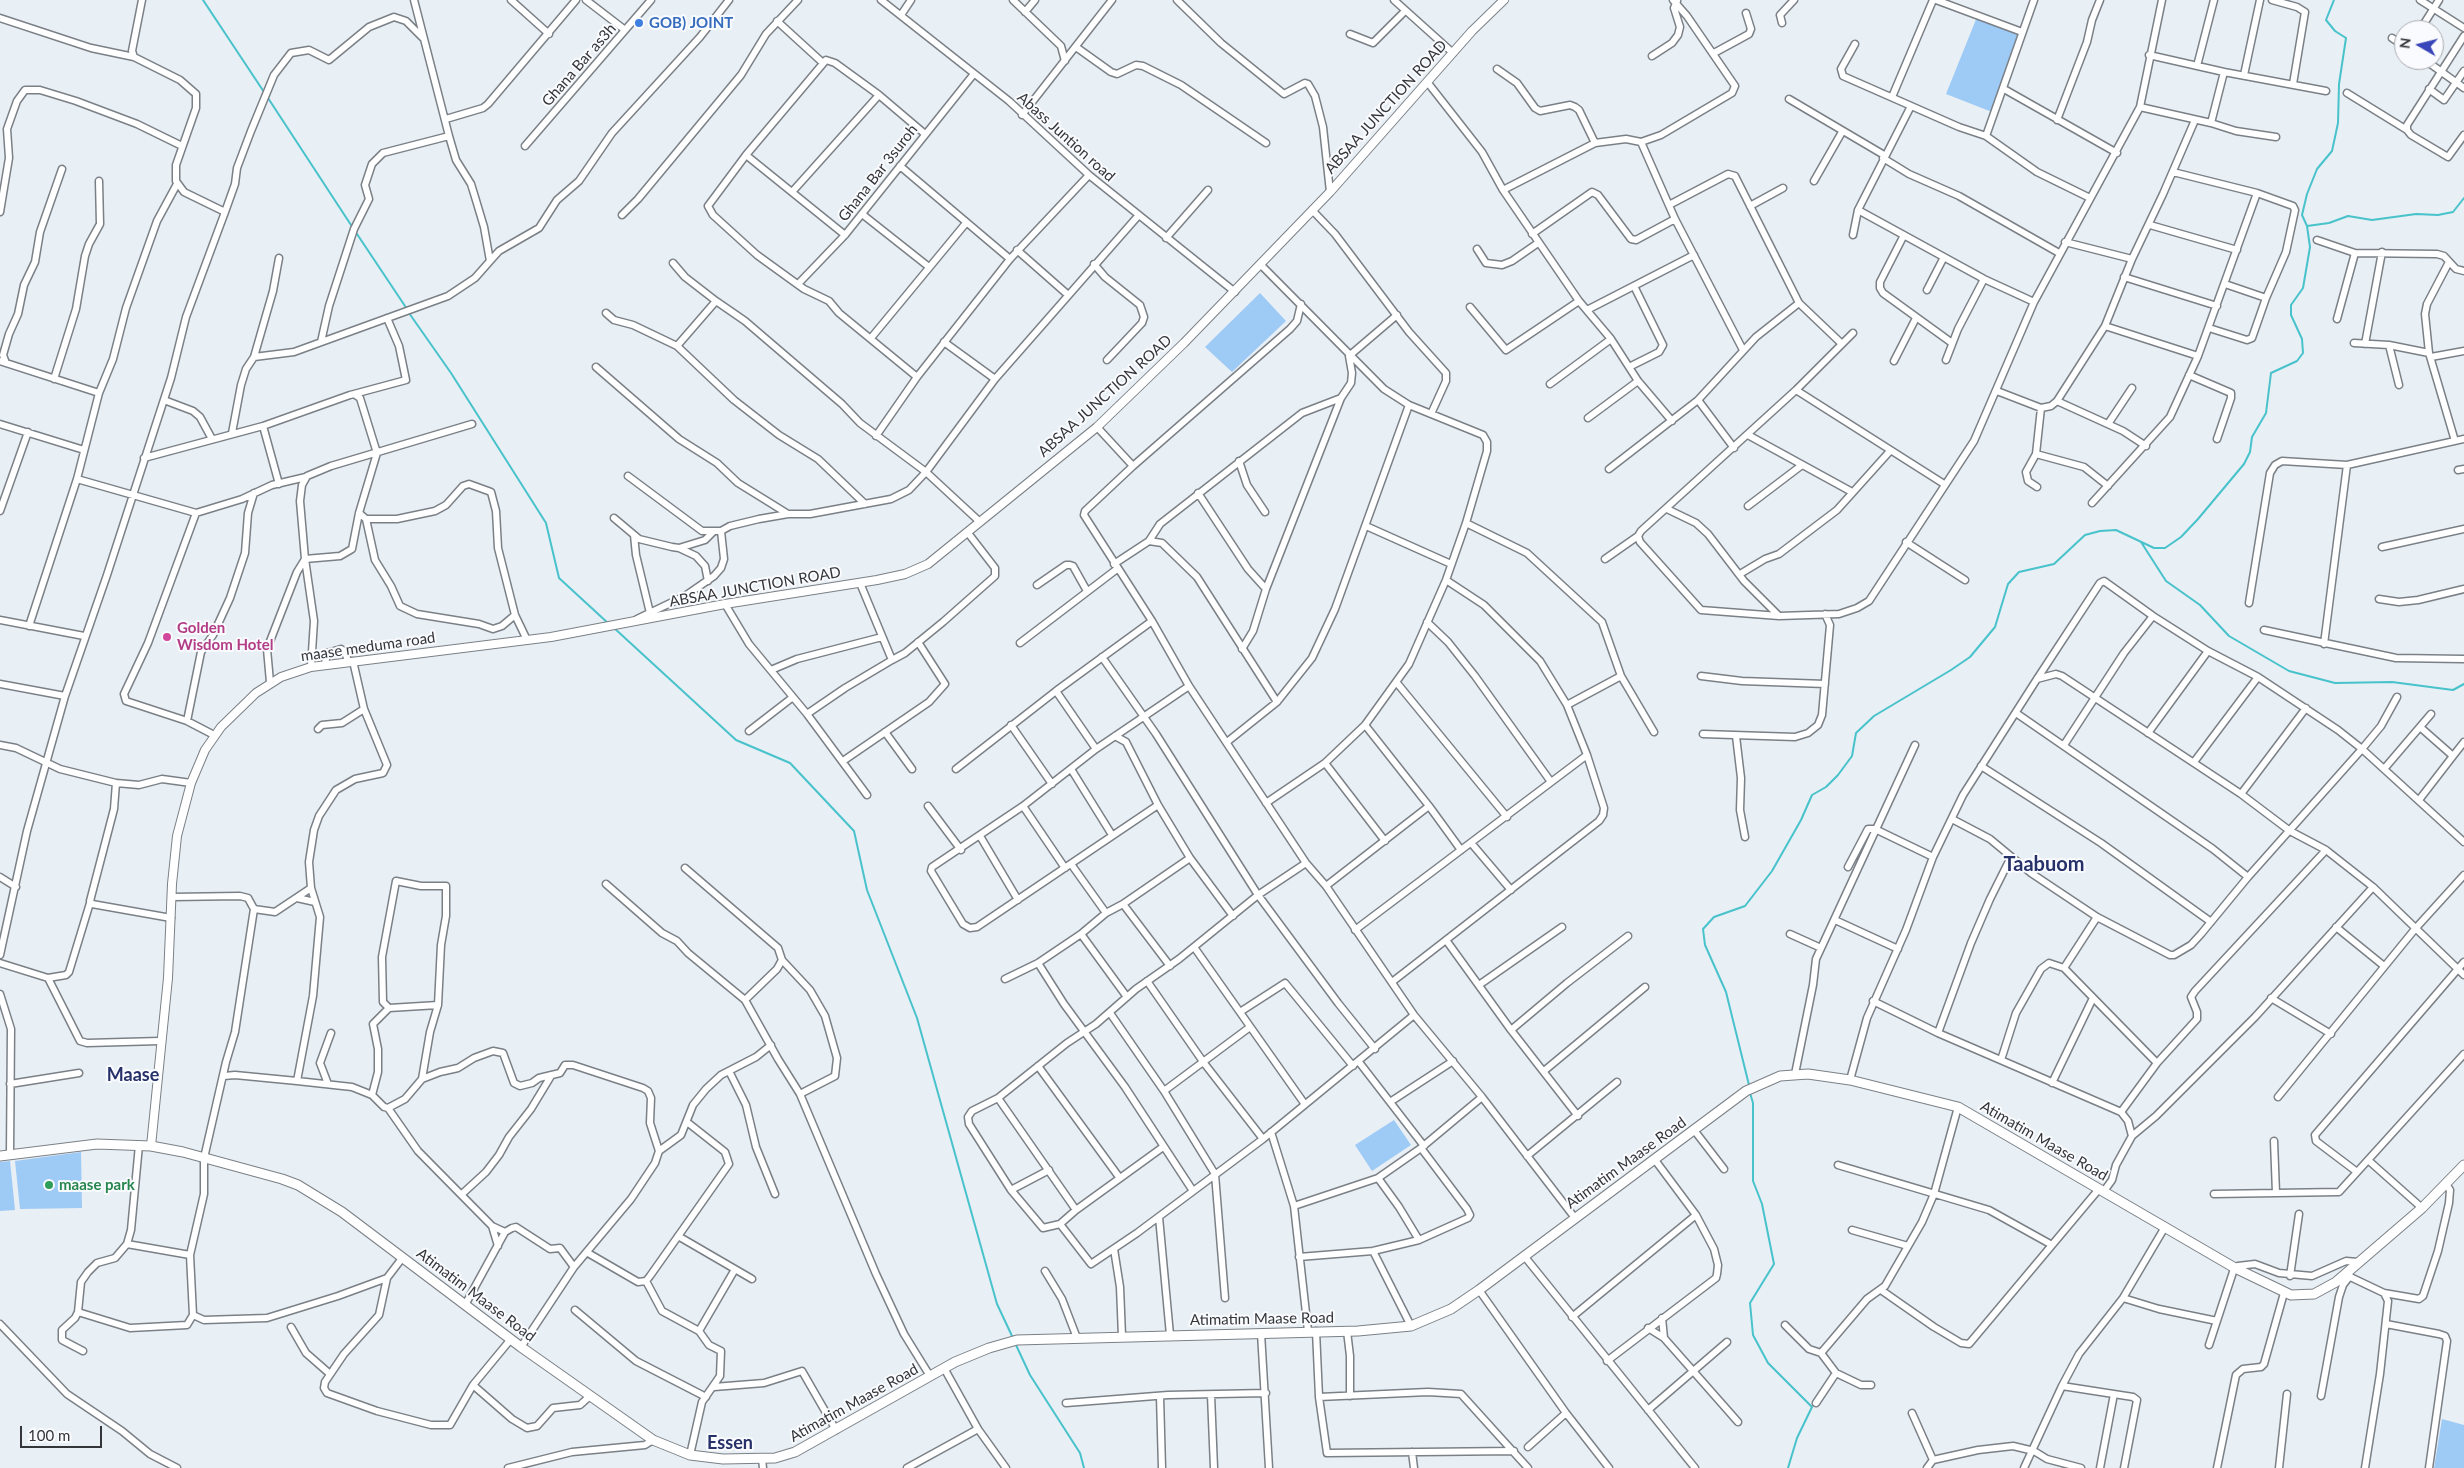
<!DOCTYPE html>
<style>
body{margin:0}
#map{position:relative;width:2464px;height:1468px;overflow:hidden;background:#e8eff5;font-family:Lato,sans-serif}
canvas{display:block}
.north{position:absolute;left:2394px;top:20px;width:50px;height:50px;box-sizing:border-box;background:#f9fbfe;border:1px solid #aaacaf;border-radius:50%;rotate:278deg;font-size:14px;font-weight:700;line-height:20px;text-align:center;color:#333538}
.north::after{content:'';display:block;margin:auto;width:18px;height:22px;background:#3946b9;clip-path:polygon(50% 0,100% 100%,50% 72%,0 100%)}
.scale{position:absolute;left:20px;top:1426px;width:82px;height:22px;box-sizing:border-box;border:2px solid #333538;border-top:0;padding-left:6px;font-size:15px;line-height:18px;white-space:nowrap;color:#333538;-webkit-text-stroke:4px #f9fbfe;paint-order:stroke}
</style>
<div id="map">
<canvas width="2464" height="1468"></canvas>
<div class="north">N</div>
<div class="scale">100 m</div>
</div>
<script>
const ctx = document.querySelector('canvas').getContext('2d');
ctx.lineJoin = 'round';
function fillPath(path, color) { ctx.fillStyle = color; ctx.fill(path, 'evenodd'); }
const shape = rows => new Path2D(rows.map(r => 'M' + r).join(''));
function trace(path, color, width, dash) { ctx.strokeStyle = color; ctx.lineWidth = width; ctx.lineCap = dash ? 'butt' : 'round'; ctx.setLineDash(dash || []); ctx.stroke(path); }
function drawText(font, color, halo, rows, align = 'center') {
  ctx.font = font + ' Lato,sans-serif'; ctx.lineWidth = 4; ctx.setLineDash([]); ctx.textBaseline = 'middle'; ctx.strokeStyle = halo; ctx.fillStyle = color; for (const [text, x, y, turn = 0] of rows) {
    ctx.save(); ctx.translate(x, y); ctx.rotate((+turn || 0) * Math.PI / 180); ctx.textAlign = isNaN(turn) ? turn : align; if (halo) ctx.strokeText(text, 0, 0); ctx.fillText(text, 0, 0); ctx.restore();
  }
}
fillPath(shape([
 [1977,17,2022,36,1992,112,1946,94],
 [1260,293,1286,321,1232,372,1205,347],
 [1394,1120,1411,1145,1372,1171,1355,1145],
 [81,1152,82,1208,20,1209,15,1161],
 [10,1161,15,1210,0,1211,0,1162],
 [2442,1419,2464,1425,2464,1468,2434,1468]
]), '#9ecaf6');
trace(shape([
 [203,0,264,92],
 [268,98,351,225],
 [2307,226,2329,223,2348,216,2372,220,2416,214,2438,215,2453,212,2464,198],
 [357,234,407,309],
 [409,313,451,373,546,523,559,578,609,624],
 [2141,542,2166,581,2200,605,2229,636,2289,671,2335,683,2392,682,2453,690,2464,684],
 [613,627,736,740,790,763,854,831,867,890,917,1018,997,1304,1012,1336],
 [1749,1085,1726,992,1705,945,1703,929,1714,917,1745,906,1772,871,1801,820,1812,795,1826,787,1838,775,1852,756,1856,733,1874,716,1951,670,1970,657,1995,627,2008,584,2019,572,2054,564,2085,535,2100,531,2116,530,2154,548,2165,548,2181,537,2198,519,2244,464,2250,452,2252,437,2266,413,2271,373,2297,361,2303,353,2302,339,2291,315,2291,305,2303,288,2310,247,2307,226,2302,215,2307,194,2317,169,2332,151,2338,123,2339,84,2346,38,2335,31,2326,20,2334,0],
 [1750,1093,1753,1103,1753,1181,1762,1204,1774,1264,1750,1303,1753,1335,1768,1363,1812,1407,1797,1438,1788,1468],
 [1016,1345,1030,1375,1080,1453,1084,1468]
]), '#48c2cb', 2);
const minor = shape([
 [511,0,549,34],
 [586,0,625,30],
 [881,0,1009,101,1089,175,1235,292],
 [1013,0,1061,46,1065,61],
 [1177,0,1221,43,1284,94,1305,83,1308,84,1315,96,1323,127,1330,192],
 [1394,0,1453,53],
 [1936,0,2022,32],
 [2272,0,2297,7,2305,12,2293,84],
 [2420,0,2464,28],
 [1025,12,1035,0],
 [901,15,911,0],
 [0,18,91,48,134,57],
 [777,21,823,63],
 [1782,23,1780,15,1794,0],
 [2420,30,2439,0],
 [1350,34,1373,43,1405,11],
 [2464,36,2407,125,2407,130,2411,135,2448,157,2464,135],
 [2392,38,2404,46],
 [1855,44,1841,69,1843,76,1959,127,1986,136,2037,172,2090,198],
 [1076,47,1111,72,1117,74,1136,65,1143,66,1181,85,1266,143],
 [1714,53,1749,34,1751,29,1746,13],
 [2149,55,2224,72,2326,91],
 [1652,56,1672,43,1678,35,1680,27,1674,8,1677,1],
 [2425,60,2464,88],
 [2197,66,2214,0],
 [1497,69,1517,83,1535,108,1540,111,1570,105,1575,107,1579,110,1595,143],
 [2244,75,2260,0],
 [1428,83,1482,152,1503,190,1579,301,1611,339,1638,381,1672,421],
 [2004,89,2117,153],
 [2429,89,2444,100,2464,71],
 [2347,93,2407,130],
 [1892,97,1933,0],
 [1789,99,1884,155],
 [2140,107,2211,123,2236,131,2276,137],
 [1022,115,1112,0],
 [446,119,483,108,488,104,576,0],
 [2057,120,2087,42,2092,20,2100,0],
 [2211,123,2224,72],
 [1986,136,2034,0],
 [1641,142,1675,219,1743,350],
 [525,146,651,0],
 [746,155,845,235],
 [1883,158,1909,174,1959,196,2059,253],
 [900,166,1010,259],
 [2173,172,2257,193,2293,206,2295,210,2286,252,2266,298,2252,338,2247,340,2209,328],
 [1814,181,1842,132],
 [1503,190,1595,143,1626,139,1641,142,1661,135,1732,93,1735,86,1687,16,1673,0],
 [792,192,879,95],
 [1669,205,1728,174,1735,176,1799,303,1842,344],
 [1750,206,1783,188],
 [1312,210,1335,234,1409,332,1446,373,1446,381,1431,414],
 [1858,210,1984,279,2034,302],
 [0,212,9,158,7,129,17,101,25,90,40,90,76,101,137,124,182,146],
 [225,212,235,184,237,168,251,131,274,75,291,53,309,50,329,60,369,27,394,17,406,21,423,38],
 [862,214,929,267],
 [622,215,638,199,741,75,766,34,798,0],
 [2150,225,2237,250],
 [1532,234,1592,192,1598,195,1631,239,1636,240,1675,219],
 [1853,235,1858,210,1911,106],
 [1904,235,1880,282,1880,288,1883,293,1952,343],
 [1166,238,1208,190],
 [2317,240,2355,253],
 [2065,242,2132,259],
 [1477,249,1486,263,1502,265,1512,261,1538,243],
 [1017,250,1067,294],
 [490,261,499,251,539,228,557,200,579,181,612,133,700,37,729,0],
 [2449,262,2427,304,2425,314,2429,353,2455,441],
 [673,263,685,277,716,301],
 [1094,264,1105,277,1140,305,1144,317,1142,323,1107,360],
 [1261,265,1384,389,1409,405,1483,435,1487,442,1487,451,1466,523,1446,580,1409,664,1365,725,1325,763,1266,803],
 [2124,277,2217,306],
 [799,283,845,235,973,75],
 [2225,284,2266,298],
 [1927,290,1944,257],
 [1301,304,1297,321,1290,329,1133,466,1085,511,1084,515,1152,621,1189,686,1306,863,1326,886,1414,1015,1482,1097,1575,1218],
 [1470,307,1506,350,1579,301],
 [1587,310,1694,255],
 [606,313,614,320,633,325,677,346],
 [2337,319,2355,253,2437,254,2444,256,2456,269,2464,271],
 [2105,326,2198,356],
 [1853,333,1796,390,1641,531,1638,536,1640,542,1701,610,1779,616,1839,614,1857,608,1869,601,1974,441,2034,302,2140,107,2162,0],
 [871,338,966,223],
 [321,342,329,306,354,229,369,199,365,185,372,164,383,153,449,136],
 [944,342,995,379],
 [2354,343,2389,345,2429,353],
 [2365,344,2382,252],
 [2389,345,2399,385],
 [254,357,273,291,279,258],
 [2431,357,2464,351],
 [1946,360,1958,329,1984,279],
 [0,361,99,393],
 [1894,361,1916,318],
 [6,363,3,355,9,334,18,314,24,285,35,262,40,232,62,169],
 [596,367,679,439,717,463,738,483,788,514],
 [1629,367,1659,352,1663,345,1634,286],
 [2189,375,2231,393,2231,398,2217,439],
 [917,377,839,313,829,301,804,289,757,255,713,215,708,206,746,155,826,60,835,63,879,95,925,134],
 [54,379,76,309,85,256,89,244,100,224,99,181],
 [1550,384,1611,339],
 [1796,390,1944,484],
 [1997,391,2041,408,2051,406,2057,401,2105,326,2132,259,2163,194,2195,120],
 [354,394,406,380,399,346,387,318],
 [164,400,193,411,200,417,212,439],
 [1698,400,1734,448],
 [2057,401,2123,431,2146,446],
 [2041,408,2036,454,2084,467,2108,486],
 [1588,418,1638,381],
 [0,424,84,450],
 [2108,424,2132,388],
 [263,426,279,484],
 [1097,427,1133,466],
 [232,433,241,385,246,369,254,357,294,352,448,296,475,278,490,261,484,227,475,197,471,184,456,160,449,136,414,0],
 [1748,435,1852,492],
 [876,436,917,377,1010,259,1089,175],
 [2036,454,2026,472,2028,481,2037,487],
 [144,458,263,426,350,395,354,394,360,398,377,453,359,513,352,549,340,556,305,559,314,621,311,667],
 [1239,461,1247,485,1265,512],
 [1609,469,1698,400,1756,337,1799,303],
 [2458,470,2464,469],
 [628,476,702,531,721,531,730,526,759,519,788,514,810,514,891,499,909,490,926,472,995,379,1138,216],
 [77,479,196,513],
 [1198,493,1248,569,1266,589],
 [2092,503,2170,417,2198,356,2257,193],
 [865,504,818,459,779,435,734,400,677,346,716,301,745,321,842,404,860,423,926,472,980,522],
 [1748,506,1802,465],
 [1667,509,1696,523,1708,534,1744,581,1779,616],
 [0,511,28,432],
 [359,513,366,519,397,519,435,511,446,505,463,486,469,484,491,492,496,511,498,548,515,615,527,640],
 [614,518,639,539,672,547,679,548,705,540,713,532],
 [366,519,375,560,391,586,400,606,417,614,479,624,493,629,502,626,515,615],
 [1466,523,1527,553,1602,622,1621,676,1654,732],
 [1366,526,1451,564],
 [634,535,636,555,650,613],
 [1149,541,1162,543,1197,577,1277,702],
 [1906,542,1965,580],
 [2382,547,2464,529],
 [679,548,696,556,705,566,708,581],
 [1605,559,1638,536],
 [1114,564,1149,541,1160,524,1302,413,1341,398,1351,383,1352,373,1349,356,1397,315],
 [1740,574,1765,559,1779,554,1837,510,1890,451],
 [860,583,892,660,905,653,943,622,995,576,995,568,968,533],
 [1037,585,1066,565,1070,565,1073,566,1087,591],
 [2379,599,2399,602,2418,600,2464,589],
 [2249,603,2270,473,2275,465,2282,461,2347,465,2464,439],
 [725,604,749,644,807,714,867,795],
 [637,619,685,596,714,576,721,568,724,559,721,531],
 [0,620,84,636],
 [1427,622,1448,642,1475,676,1551,782],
 [29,626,77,479,99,393,113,359,126,308,157,221,177,184],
 [2264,630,2396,658,2464,659],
 [1020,643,1117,569],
 [2324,644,2347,465],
 [1242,649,1253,631,1266,589,1341,398],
 [1102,657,1156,734,1258,895,1338,1003,1375,1049],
 [325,665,327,653,341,649,345,652,348,661],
 [771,670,797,659,882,637],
 [1701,676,1742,681,1825,684],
 [2037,679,2056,674,2062,676,2241,794,2290,831,2326,850,2373,887,2464,975],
 [270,682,267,649,297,572,305,559,300,501,302,485,307,476,331,466,472,424],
 [1397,683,1507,817],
 [0,684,65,696],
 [1056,691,1096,749],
 [1567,705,1621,676],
 [2016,713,2213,849,2248,877],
 [807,714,845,688,892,660],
 [187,721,201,652,213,635,230,598,245,553,248,513,254,493],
 [1011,725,1052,784],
 [1365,725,1429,806,1461,850],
 [318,729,322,725,342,723,364,709],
 [749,731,793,697],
 [885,732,912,769],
 [2148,733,2208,651],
 [1703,734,1795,737,1808,733,1818,725,1822,715,1830,625,1825,614],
 [214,735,187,721,126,701,124,694,148,643,196,513,242,499,272,485,306,477],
 [1115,736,1126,742,1158,805,1190,858,1233,916],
 [1736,736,1741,778,1740,810,1745,837],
 [1227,742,1277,702,1312,658,1335,609,1409,405],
 [0,745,16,748,60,769,116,783,139,785,162,779,191,783],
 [2064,745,2124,653,2153,616],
 [2453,756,2464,742],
 [843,761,929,702,945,684,918,642],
 [2194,762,2258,677],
 [1325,763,1385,841],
 [1981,766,2101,843,2211,922],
 [956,769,1056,691,1152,621],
 [1071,769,1112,835],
 [2384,769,2431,714],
 [116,783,114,809,90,901,92,904,171,918],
 [2241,794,2306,708],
 [2419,800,2453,756,2420,727],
 [1158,805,977,927,970,928,963,924,931,871,932,867,1023,806,1096,749,1189,686],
 [928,806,961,850],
 [1023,806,1065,868],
 [1952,819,1990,839,2031,873,2097,917,2170,955,2174,955,2191,945,2201,934,2248,877,2362,749,2381,726,2397,697],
 [980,836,1018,900],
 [1472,844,1511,890],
 [1071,864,1106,913],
 [1848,867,1868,829,1875,829,1933,857],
 [685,868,778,948,782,960,777,969,745,1000],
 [0,877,16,887],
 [606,884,662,933,677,941,688,953,745,1000,778,1059,800,1094,876,1274,904,1334,930,1376],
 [1326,886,1429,806],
 [172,897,240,896,248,898,254,909,235,1032,226,1062,204,1158,204,1194,190,1255,193,1315,204,1320,267,1318,338,1296,387,1278],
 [297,898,315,902],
 [1123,904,1170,966],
 [254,909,275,912,311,888],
 [1835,920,1898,949],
 [2336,927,2384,966],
 [1355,930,1587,755],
 [1081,934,1127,997],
 [1790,934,1821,948],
 [1446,940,1511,1030,1578,1116],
 [1194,947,1304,1103],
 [0,955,27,831,65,696,107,575,171,378,186,317,225,212,184,192,176,181,176,165,196,108,196,94,180,80,134,57,132,51,142,0],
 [782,960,810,990,825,1016,837,1058,835,1076,800,1094],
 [0,963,48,978,80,1041,87,1043,160,1041],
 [1038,963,1064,1004,1125,1087,1193,1191],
 [2064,968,2097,917],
 [48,978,66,975,69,972,90,903],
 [1005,979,1038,963,1081,934,1106,913,1123,904,1190,858],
 [1147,981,1204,1063,1263,1139],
 [1392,982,1599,821,1603,815,1604,808,1587,755,1567,705,1540,661,1484,605,1446,580],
 [1479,985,1562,927],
 [0,994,11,1029,10,1154],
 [2271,998,2331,1034],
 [1873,1001,1938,1033,2121,1112,2128,1121,2132,1136],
 [1240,1012,1285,983,1353,1066],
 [1110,1013,1164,1091,1215,1174,1225,1298],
 [1511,1030,1567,983,1628,936],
 [1938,1033,1971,943,1990,899,2011,857],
 [2001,1060,2016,1013,2041,969,2049,963,2064,968,2157,1063],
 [1359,1062,1424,1146],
 [1038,1066,1119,1177],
 [729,1071,746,1105,756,1147,775,1194],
 [1544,1071,1645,987],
 [1795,1074,1813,985,1816,959,1915,745],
 [224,1076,235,1075,297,1081,313,996,320,917,311,888,309,862,314,830,319,816,336,790,355,779,383,773,387,765,364,709,353,661],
 [422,1079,440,1072,458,1068,474,1058,493,1051,503,1053,514,1083,520,1086,532,1083,539,1078,560,1073,565,1065,573,1065,643,1088,648,1091,651,1098,650,1123,659,1151],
 [1850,1080,1867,1018,1906,930,1933,857,1963,795,2037,679,2100,583,2104,581,2153,616,2208,651,2258,677,2338,730,2362,749,2464,842],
 [297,1081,352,1087,372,1095,384,1107,388,1108,418,1151,492,1226,505,1232],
 [2052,1083,2093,998],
 [10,1084,79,1073],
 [328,1084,320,1063,331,1033],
 [1164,1091,1250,1027],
 [372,1095,378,1072,378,1049,373,1024,389,1008,438,1005],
 [2278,1097,2415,929,2464,875],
 [998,1098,1067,1043,1096,1024,1136,989,1179,959,1258,895,1306,863],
 [1390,1102,1453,1061],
 [388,1108,405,1099,422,1079,430,1032,438,1005,441,945,446,916,446,886,421,886,396,881,382,957,383,1002,389,1008],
 [2121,1112,2157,1063,2197,1019,2197,1012,2191,997,2195,991,2326,850],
 [1694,1130,1724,1169],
 [1271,1132,1294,1206,1308,1331],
 [2274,1141,2276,1193],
 [1527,1156,1617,1082],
 [2368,1160,2422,1208],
 [1838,1165,1989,1210,2052,1245],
 [1049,1170,1011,1190,1043,1228,1060,1224,1076,1210,1163,1147],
 [2357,1172,2316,1141,2315,1135,2464,962],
 [1378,1178,1399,1207,1419,1240],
 [1011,1190,969,1124,968,1117,972,1111,998,1098,1076,1210],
 [2104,1191,2112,1180,2116,1165,2132,1136,2156,1116,2255,1017,2373,887],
 [462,1194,486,1172,499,1155,509,1137,531,1109,551,1076],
 [2214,1194,2339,1192,2464,1054],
 [1294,1206,1378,1178,1421,1148,1482,1097],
 [1159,1217,1170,1335],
 [1060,1224,1091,1264,1137,1233,1263,1139,1414,1015],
 [492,1226,498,1246],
 [1852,1230,1908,1246],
 [678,1236,752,1279],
 [127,1244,190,1255],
 [1114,1249,1120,1287,1122,1336],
 [1373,1251,1411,1326],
 [588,1253,638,1282,646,1281,650,1276,729,1164,725,1152,687,1122],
 [403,1257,387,1278,379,1315,344,1354,325,1382,324,1388,327,1393,377,1411,431,1425,450,1425,473,1385,511,1339],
 [1299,1257,1373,1251,1419,1240,1468,1218,1470,1215,1467,1209,1421,1148],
 [1525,1257,1695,1468],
 [1045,1271,1062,1299,1077,1338],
 [2344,1274,2384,1293,2388,1301,2380,1374,2365,1468],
 [2290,1276,2299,1214],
 [646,1281,662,1311,699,1331,709,1345,721,1351,720,1376,702,1402,690,1455],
 [1479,1290,1566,1413,1609,1468],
 [1881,1290,1934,1327,1961,1343,1969,1344,2099,1189],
 [2384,1293,2419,1299,2423,1296,2438,1251,2449,1203,2450,1190,2446,1184],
 [2123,1298,2159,1309,2217,1321],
 [465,1305,505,1232,512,1228,516,1227,550,1249,560,1248,574,1267],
 [575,1310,636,1361,706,1397],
 [78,1312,130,1328,187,1325,193,1315],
 [1572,1317,1696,1215],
 [1662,1318,1664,1338],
 [0,1324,67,1394,122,1431,150,1454,177,1468],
 [2386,1324,2439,1334,2445,1336,2447,1341,2429,1468],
 [1785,1325,1809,1349,1821,1353,1867,1299,1885,1286,1922,1222,1934,1194,1958,1107],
 [291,1327,306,1353,330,1374],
 [1648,1328,1664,1338,1738,1422],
 [699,1331,734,1271],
 [1316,1331,1319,1397,1327,1453,1514,1451],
 [1347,1331,1350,1356,1350,1396],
 [1261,1333,1269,1468],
 [2209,1345,2233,1272,2238,1266,2255,1264,2279,1273,2312,1276,2346,1261,2358,1262],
 [521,1347,574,1267,631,1199,655,1163,659,1151,681,1135,693,1105,706,1089,721,1075,756,1057,771,1045],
 [83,1351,62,1340,62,1330,75,1318,78,1312,81,1282,88,1272,97,1263,115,1258,127,1244,131,1230,139,1145],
 [1821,1353,1836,1373,1861,1385,1871,1385],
 [1607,1361,1716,1278,1717,1274,1718,1265,1714,1249,1696,1215,1655,1160],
 [944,1368,978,1429,1006,1468],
 [473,1385,512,1419,527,1428,537,1426,553,1408,580,1405,590,1396],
 [2062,1386,2133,1397,2137,1400,2124,1468],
 [714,1387,764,1383,802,1371,836,1430],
 [1211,1395,1214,1468],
 [1160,1396,1162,1468],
 [2321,1396,2339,1297,2343,1285,2350,1276],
 [1319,1397,1428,1392,1461,1394,1528,1468],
 [1066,1403,1168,1395,1266,1393],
 [1816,1403,1836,1373],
 [1648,1410,1727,1342],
 [1912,1413,1933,1460],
 [1528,1447,1566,1413],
 [1412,1452,1414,1468],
 [762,1459,763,1468],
 [508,1468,572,1452,645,1445,653,1440],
 [907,1468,978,1429],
 [1927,1468,1933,1460,1978,1450,2013,1446,2034,1451,2047,1459,2081,1468],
 [2024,1468,2062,1386,2079,1354,2123,1298,2165,1227],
 [2100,1468,2114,1394],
 [2217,1468,2236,1375,2243,1369,2261,1367,2264,1364,2284,1293],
 [2279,1468,2287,1394]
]);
const tertiary = shape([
 [151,1146,168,978,172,884,177,836,191,783,205,750,221,727,256,693,281,677,311,667,551,637,725,604,877,580,905,574,928,564,1097,427,1184,343,1330,192,1472,31,1504,0]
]);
const secondary = shape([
 [0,1156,97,1144,151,1146,183,1152,282,1179,298,1185,342,1212,521,1347,653,1440,690,1455,723,1459,775,1458,795,1452,955,1362,989,1348,1017,1340,1358,1331,1411,1326,1451,1309,1479,1290,1746,1091,1780,1076,1808,1074,1850,1080,1958,1107,2235,1268,2291,1295,2314,1294,2336,1282,2422,1208,2464,1165]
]);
trace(minor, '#7b8086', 9);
trace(tertiary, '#7b8086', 10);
trace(secondary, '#7b8086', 11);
trace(minor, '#fff', 6);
trace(tertiary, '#fff', 8);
trace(secondary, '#fff', 9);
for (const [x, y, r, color] of [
 [639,23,5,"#3f7fe0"],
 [167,637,5,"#d1479c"],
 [49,1185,5,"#2e9e5b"]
]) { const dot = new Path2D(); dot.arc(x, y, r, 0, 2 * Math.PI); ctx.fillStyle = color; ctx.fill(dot); trace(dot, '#f9fbfe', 2); }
drawText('bold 15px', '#366cbe', '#f9fbfe', [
 ["GOB) JOINT",649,23]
], 'left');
drawText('15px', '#333538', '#f9fbfe', [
 ["Ghana Bar as3h",579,65,-49],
 ["ABSAA JUNCTION ROAD",1386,107,-48],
 ["Abass Juntion road",1066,137,42],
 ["Ghana Bar 3suroh",878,173,-52],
 ["ABSAA JUNCTION ROAD",1105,396,-42],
 ["ABSAA JUNCTION ROAD",755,587,-10],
 ["maase meduma road",368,647,-8],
 ["Atimatim Maase Road",2044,1141,30],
 ["Atimatim Maase Road",1626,1163,-36],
 ["Atimatim Maase Road",476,1295,37],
 ["Atimatim Maase Road",1262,1319,-1],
 ["Atimatim Maase Road",854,1403,-29]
]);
drawText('bold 15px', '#b23c85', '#f9fbfe', [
 ["Golden",177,628],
 ["Wisdom Hotel",177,645]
], 'left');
drawText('bold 15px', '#27864d', '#f9fbfe', [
 ["maase park",59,1185]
], 'left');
drawText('bold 18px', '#263069', '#f9fbfe', [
 ["Maase",133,1075],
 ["Essen",730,1443]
]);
drawText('bold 20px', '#263069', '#f9fbfe', [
 ["Taabuom",2044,865]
]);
</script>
